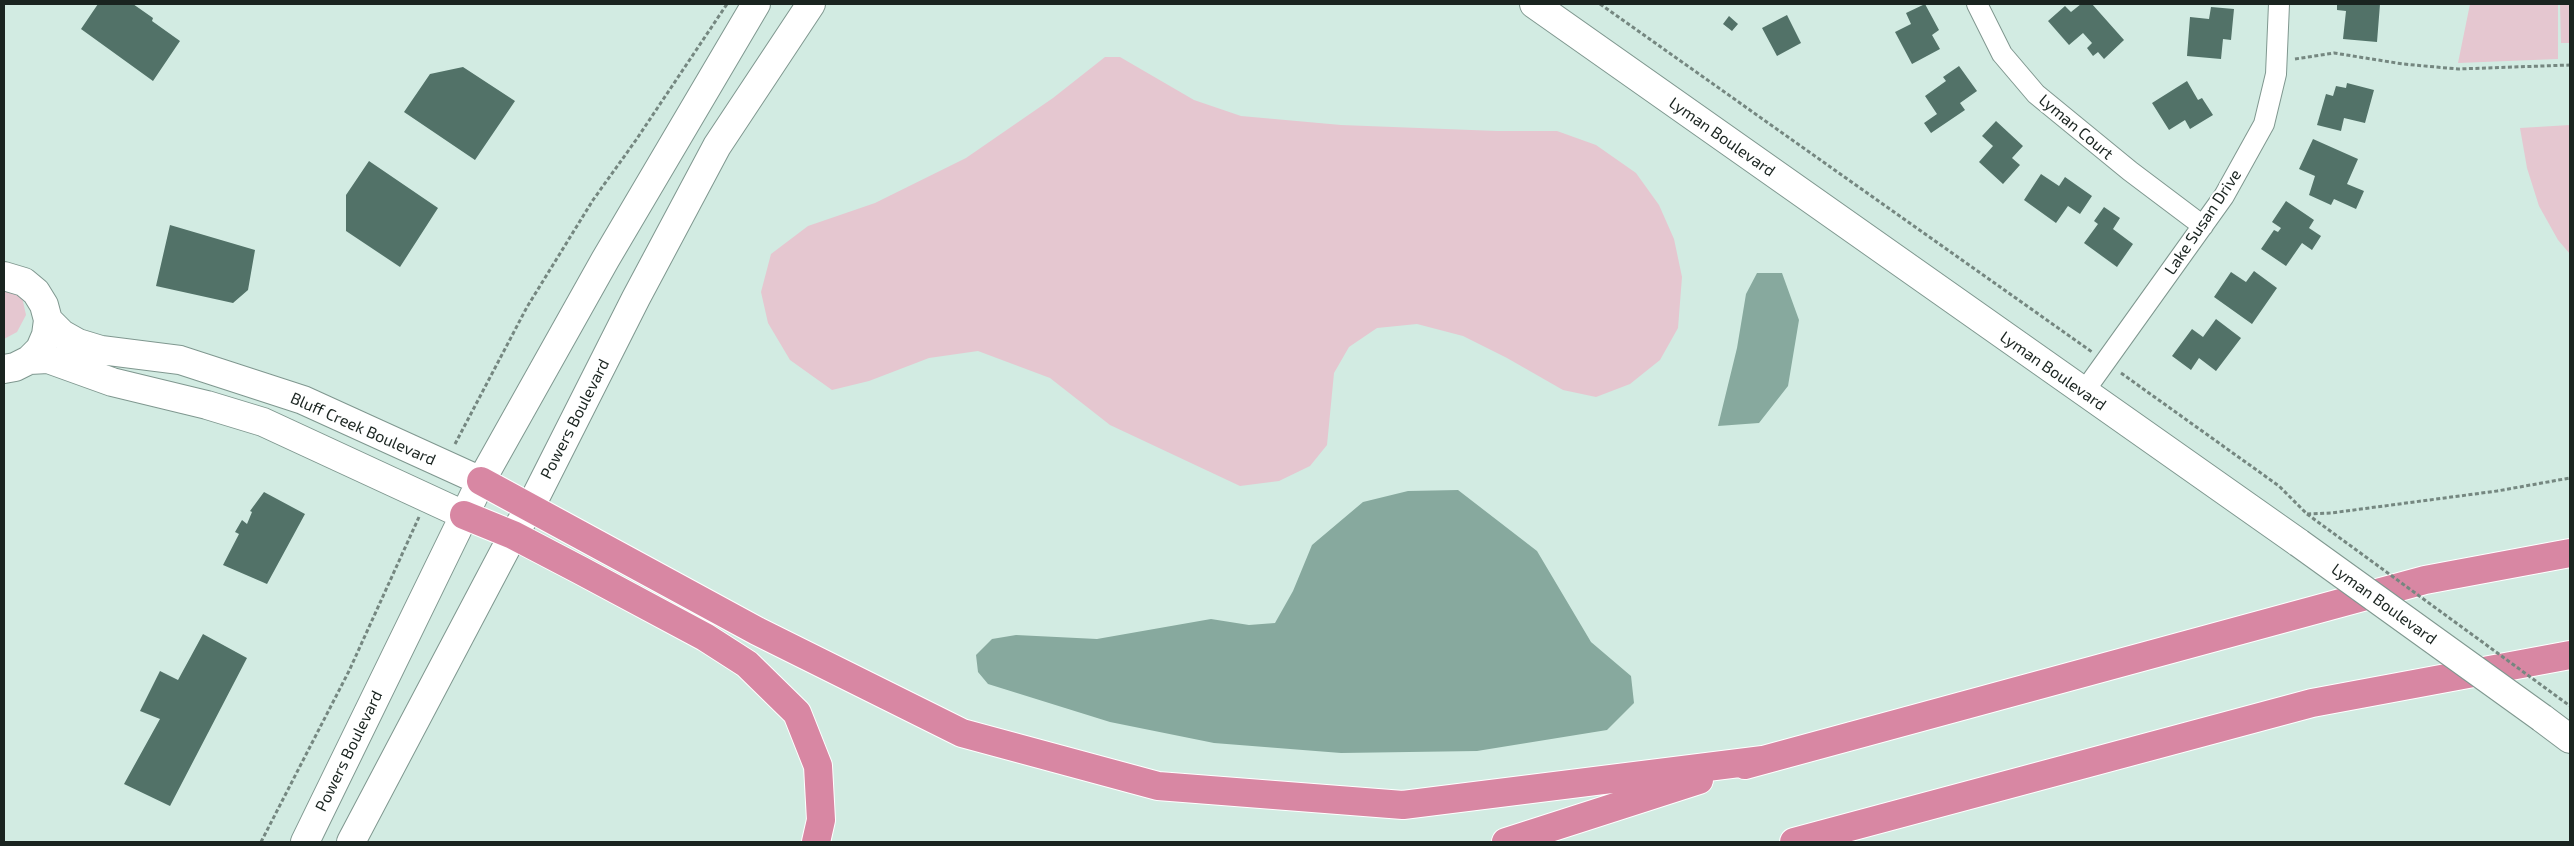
<!DOCTYPE html>
<style>
body{margin:0}
#map{position:relative;width:2574px;height:846px;overflow:hidden;background:#d2ebe2;font-family:"Exo 2",sans-serif}
canvas{display:block}
.frame{position:absolute;inset:0;border:5px solid #1a2420;pointer-events:none}
</style>
<div id="map">
<canvas width="2574" height="846"></canvas>
<div class="frame"></div>
</div>
<script>
const ctx = document.querySelector('canvas').getContext('2d');
ctx.lineJoin = 'round';
function fillPath(path, color) { ctx.fillStyle = color; ctx.fill(path, 'evenodd'); }
const shape = rows => new Path2D(rows.map(r => 'M' + r).join(''));
function trace(path, color, width, dash) { ctx.strokeStyle = color; ctx.lineWidth = width; ctx.lineCap = dash ? 'butt' : 'round'; ctx.setLineDash(dash || []); ctx.stroke(path); }
function drawText(font, color, halo, rows, align = 'center') {
  ctx.font = font + ' "Exo 2",sans-serif'; ctx.lineWidth = 4.5; ctx.setLineDash([]); ctx.textBaseline = 'middle'; ctx.strokeStyle = halo; ctx.fillStyle = color; for (const [text, x, y, turn = 0] of rows) {
    ctx.save(); ctx.translate(x, y); ctx.rotate((+turn || 0) * Math.PI / 180); ctx.textAlign = isNaN(turn) ? turn : align; if (halo) ctx.strokeText(text, 0, 0); ctx.fillText(text, 0, 0); ctx.restore();
  }
}
fillPath(shape([
 [2470,4,2558,4,2558,59,2458,63],
 [2560,4,2570,4,2570,43,2561,43],
 [1105,57,1120,57,1194,100,1241,116,1341,125,1497,131,1557,131,1596,145,1636,173,1659,205,1674,239,1682,277,1678,328,1660,360,1630,384,1596,397,1563,390,1507,358,1463,336,1417,324,1377,328,1349,347,1334,373,1327,445,1310,466,1279,481,1240,486,1110,425,1050,378,978,351,929,358,869,381,832,390,790,360,768,323,761,292,771,254,808,226,875,203,966,158,1053,98],
 [2570,125,2570,254,2558,240,2539,206,2527,168,2520,128],
 [4,286,22,297,26,315,17,332,4,339]
]), '#e5c7d0');
fillPath(shape([
 [1757,273,1782,273,1799,320,1788,386,1759,423,1718,426,1737,348,1746,294],
 [1458,490,1537,551,1591,642,1631,676,1634,703,1607,730,1477,751,1341,753,1214,743,1110,722,988,684,978,672,976,655,992,639,1016,635,1097,639,1211,619,1249,625,1275,623,1293,591,1312,545,1363,502,1408,491]
]), '#87a99e');
fillPath(shape([
 [98,4,133,4,153,18,152,21,180,41,153,81,81,29],
 [1925,4,1939,30,1932,35,1940,49,1912,64,1895,32,1911,24,1906,13],
 [2081,4,2092,4,2124,40,2104,59,2098,52,2093,56,2087,48,2092,43,2083,33,2069,45,2048,21,2065,6,2071,12],
 [2337,4,2380,4,2377,42,2343,39,2346,11,2337,10],
 [2211,7,2234,9,2231,40,2223,39,2221,59,2187,56,2190,17,2209,19],
 [1787,15,1801,43,1777,56,1762,28],
 [1729,16,1738,24,1732,31,1723,24],
 [1959,66,1977,91,1960,103,1965,110,1931,133,1924,123,1937,114,1925,96,1946,81,1943,77],
 [463,67,515,101,475,160,404,112,430,74],
 [2187,81,2198,100,2202,98,2213,115,2190,129,2185,120,2169,130,2152,103],
 [2347,83,2374,90,2365,123,2344,118,2341,131,2317,125,2326,94,2333,96,2336,86,2346,88],
 [1996,121,2023,146,2012,158,2020,165,2003,184,1979,162,1993,146,1982,136],
 [2313,139,2358,159,2347,184,2364,191,2356,209,2334,199,2331,205,2309,195,2315,176,2299,169],
 [369,161,438,208,400,267,346,231,346,195],
 [2041,174,2059,186,2065,177,2092,196,2080,214,2068,206,2056,223,2024,200],
 [2286,201,2314,220,2309,228,2321,236,2312,250,2302,243,2286,266,2261,249,2274,230,2278,232,2281,228,2272,222],
 [2104,207,2120,218,2113,229,2133,244,2117,267,2084,243,2098,224,2094,221],
 [170,225,255,250,248,290,233,303,156,286],
 [2254,271,2277,288,2252,324,2214,297,2231,272,2246,282],
 [2216,319,2241,338,2216,371,2199,358,2191,370,2172,356,2192,329,2203,337],
 [264,492,305,514,267,584,223,565,239,534,235,532,242,520,247,524,252,512,250,511],
 [203,634,247,658,170,806,124,784,160,719,140,711,160,671,178,680]
]), '#527268');
const street = shape([
 [1977,4,2002,54,2036,94,2130,171,2203,226],
 [2083,393,2224,196,2264,124,2276,74,2279,4]
]);
const secondary = shape([
 [1534,4,2299,543],
 [4,276,24,282,36,292,44,305,48,320,46,335,40,349,29,360,15,367,4,369],
 [48,320,62,334,78,343,101,350,180,360,303,400,481,481],
 [29,360,48,359,112,382,207,405,263,422,464,515],
 [2542,718,2570,739],
 [305,842,481,481,605,260,756,4],
 [351,842,513,535,530,508,636,298,717,146,811,4]
]);
const highway = shape([
 [481,481,757,631,962,733,1158,786,1403,805,1763,760],
 [464,515,513,535,580,570,705,637,747,664,797,713,818,766,821,820,816,842],
 [1745,765,2425,580,2570,553],
 [1506,842,1699,780],
 [1794,842,2312,703,2570,655]
]);
trace(street, '#7f978f', 22);
trace(secondary, '#7f978f', 30);
trace(highway, '#fff', 30);
trace(shape([
 [1600,4,2092,352],
 [2295,59,2334,53,2403,64,2458,69,2570,65],
 [2121,373,2279,486,2307,514,2331,513,2497,491,2570,478],
 [455,444,527,307,593,200,636,140,727,4],
 [261,842,349,671,419,517]
]), '#758780', 3, [4, 2.5]);
trace(street, '#fff', 20);
trace(secondary, '#fff', 28);
trace(highway, '#d887a3', 28);
const secondaryBridge = shape([
 [2299,543,2542,718]
]);
trace(secondaryBridge, '#7f978f', 30, []);
trace(shape([
 [2307,514,2570,706]
]), '#758780', 3, [4, 2.5]);
trace(secondaryBridge, '#fff', 28);
drawText('16px', '#1a2420', '#fff', [
 ["Lyman Court",2076,127,40],
 ["Lyman Boulevard",1722,137,35],
 ["Lake Susan Drive",2203,222,-56],
 ["Lyman Boulevard",2053,371,35],
 ["Powers Boulevard",575,419,-63],
 ["Bluff Creek Boulevard",363,429,24],
 ["Lyman Boulevard",2384,604,36],
 ["Powers Boulevard",349,751,-64]
]);
</script>
